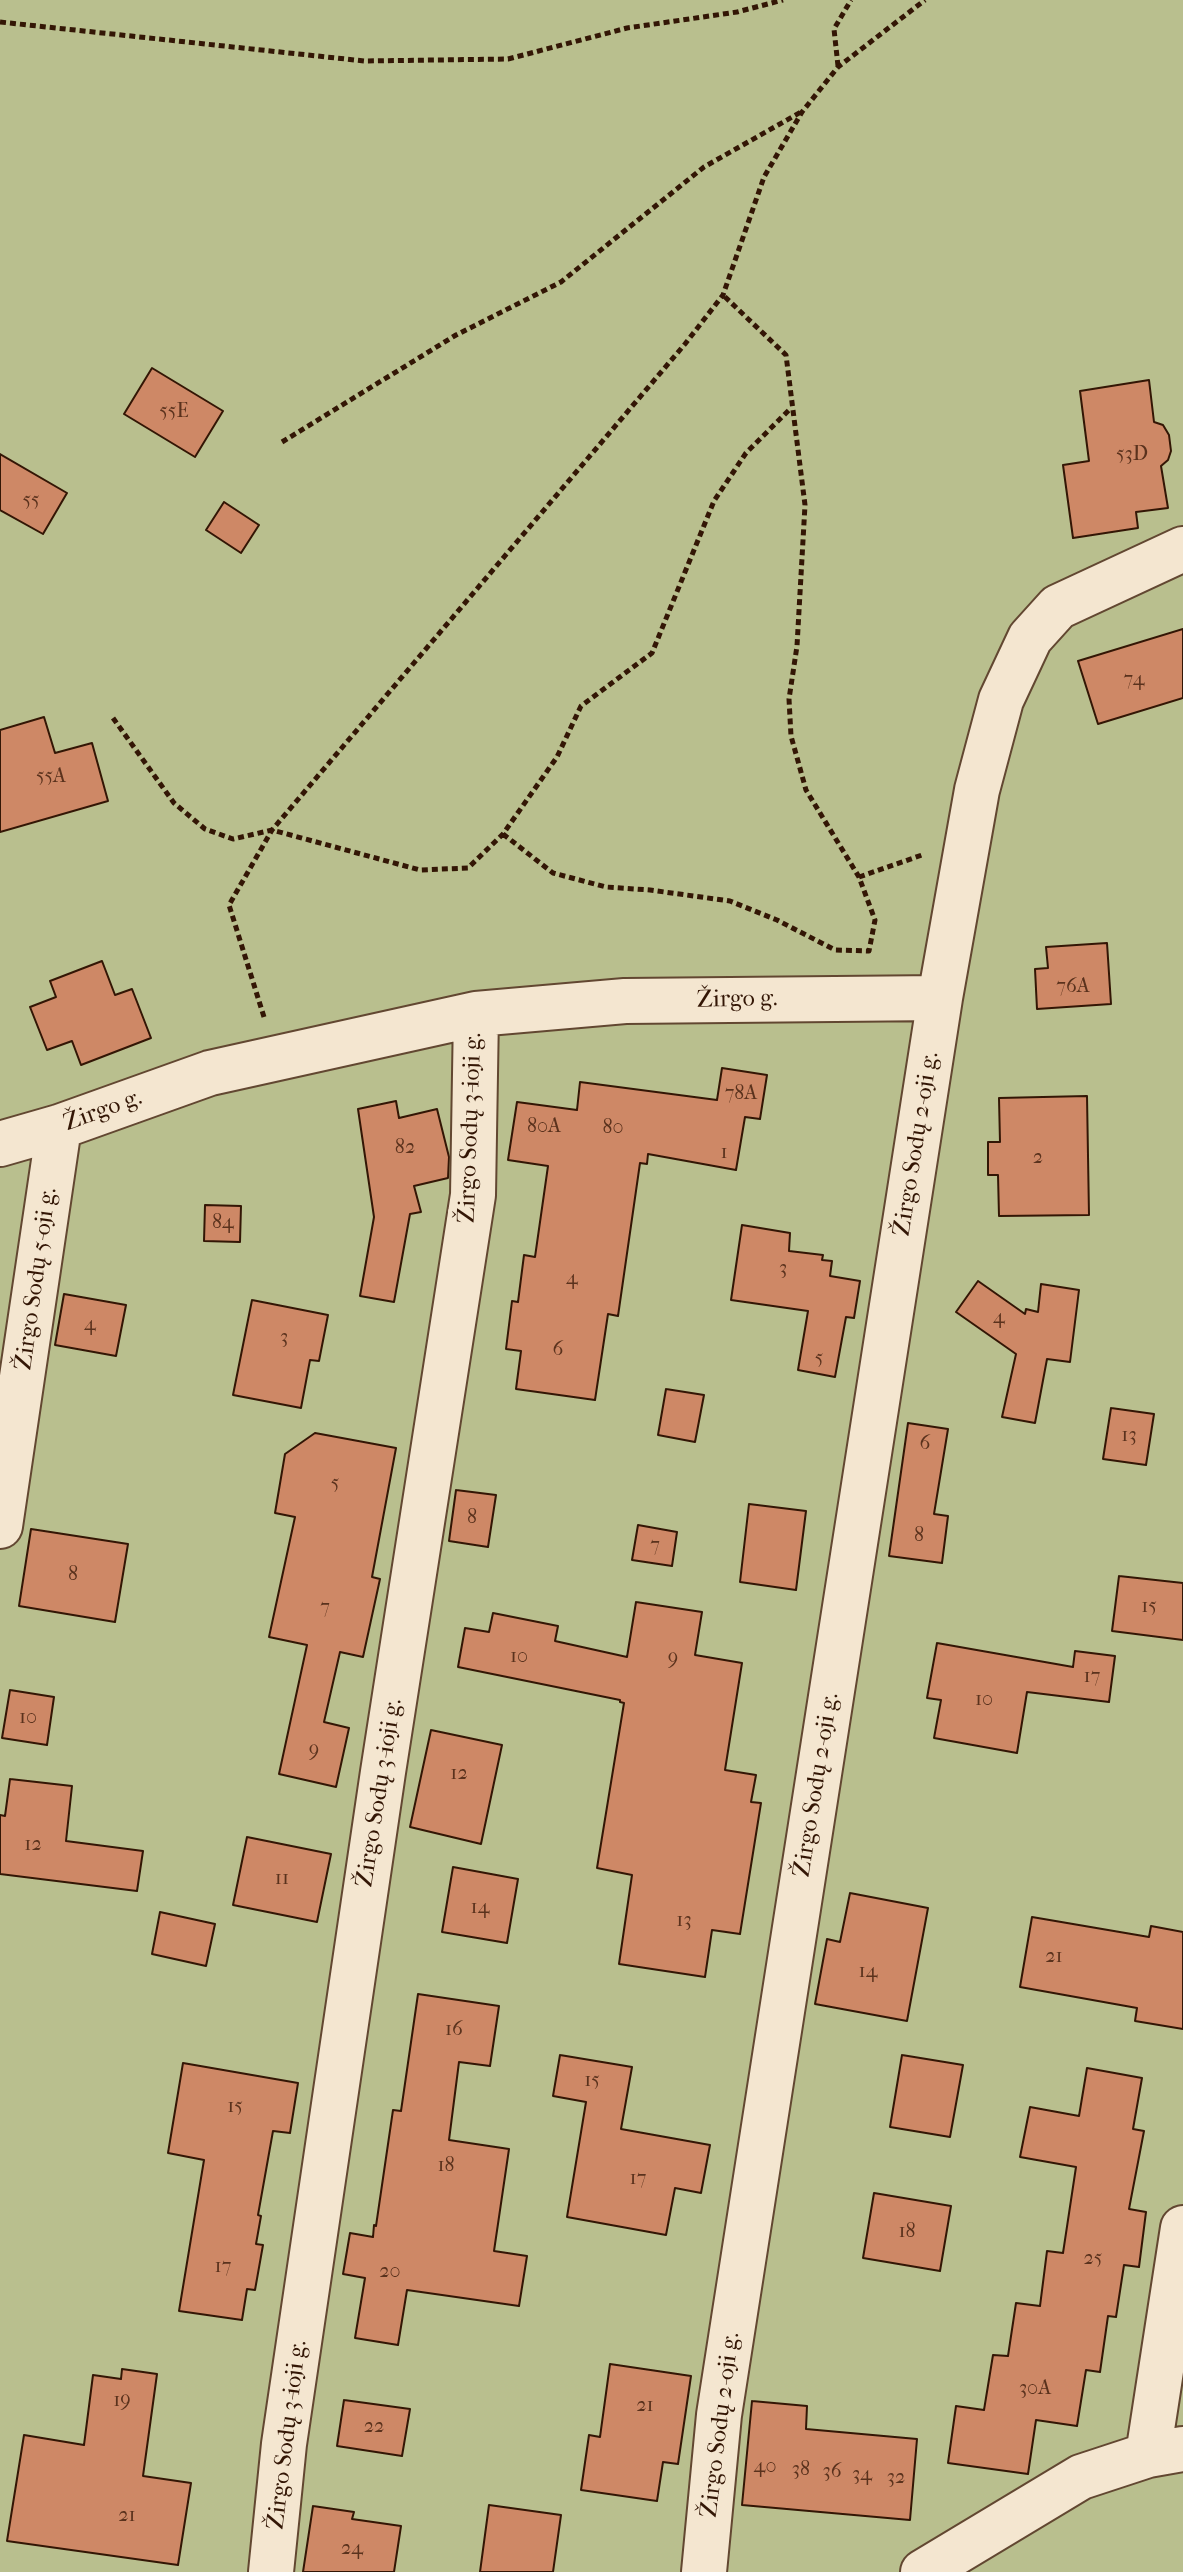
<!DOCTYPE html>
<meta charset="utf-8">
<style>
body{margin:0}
canvas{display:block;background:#eed9b6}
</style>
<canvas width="1183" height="2572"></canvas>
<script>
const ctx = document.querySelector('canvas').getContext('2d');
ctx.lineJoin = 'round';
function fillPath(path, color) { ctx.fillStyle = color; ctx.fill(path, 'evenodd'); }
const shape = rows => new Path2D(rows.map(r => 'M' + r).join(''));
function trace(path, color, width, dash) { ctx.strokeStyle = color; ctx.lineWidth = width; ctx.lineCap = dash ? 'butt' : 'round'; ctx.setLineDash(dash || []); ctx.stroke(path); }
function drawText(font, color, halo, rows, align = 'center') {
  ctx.font = font + ' "IM FELL French Canon",serif'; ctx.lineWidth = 8; ctx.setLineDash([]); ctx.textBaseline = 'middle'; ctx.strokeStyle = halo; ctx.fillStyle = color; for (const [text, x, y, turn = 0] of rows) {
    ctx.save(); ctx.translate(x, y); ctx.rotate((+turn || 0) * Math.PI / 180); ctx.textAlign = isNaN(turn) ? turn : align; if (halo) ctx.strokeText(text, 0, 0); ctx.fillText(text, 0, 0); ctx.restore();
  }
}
fillPath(shape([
 [0,0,1183,0,1183,2572,0,2572]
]), '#b9bf8e');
const building = shape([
 [152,368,223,411,195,457,124,414,152,368],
 [1149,380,1154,422,1163,425,1169,435,1171,451,1168,460,1161,466,1168,508,1136,512,1138,528,1073,538,1063,465,1089,461,1080,391,1149,380],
 [0,454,67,493,43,534,0,510,0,454],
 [224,502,259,525,241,553,206,530,224,502],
 [1183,629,1183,698,1098,724,1078,661,1183,629],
 [44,717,55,753,92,743,108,801,0,832,0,730,44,717],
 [1107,943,1111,1004,1037,1009,1035,969,1048,968,1046,947,1107,943],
 [102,961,115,995,132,989,151,1038,81,1065,72,1041,47,1050,30,1007,56,997,50,981,102,961],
 [722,1068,767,1075,760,1119,745,1117,736,1170,648,1154,647,1164,640,1163,618,1316,608,1314,595,1400,516,1389,521,1351,506,1349,512,1301,518,1302,524,1255,535,1257,548,1166,508,1160,517,1102,577,1110,580,1082,717,1100,722,1068],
 [1087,1096,1089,1215,999,1216,998,1175,988,1175,988,1142,1000,1142,999,1098,1087,1096],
 [396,1101,399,1118,437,1109,449,1157,448,1178,414,1186,421,1212,410,1214,394,1302,360,1296,374,1217,358,1109,396,1101],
 [205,1205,241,1206,240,1242,204,1241,205,1205],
 [742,1225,790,1233,789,1251,823,1255,822,1260,832,1261,830,1276,860,1281,854,1318,846,1317,835,1377,798,1370,808,1311,731,1300,742,1225],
 [978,1281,1025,1314,1026,1309,1038,1312,1041,1284,1079,1290,1070,1362,1047,1359,1035,1423,1002,1417,1016,1354,956,1312,978,1281],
 [64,1294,126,1305,116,1356,55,1345,64,1294],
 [252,1300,328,1315,319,1361,310,1360,301,1408,233,1395,252,1300],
 [666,1389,704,1395,695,1442,658,1435,666,1389],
 [1111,1408,1154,1414,1146,1465,1103,1459,1111,1408],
 [908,1423,948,1429,934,1514,948,1516,942,1563,889,1556,908,1423],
 [315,1433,396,1448,372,1577,380,1579,363,1657,340,1652,324,1722,349,1728,336,1787,279,1774,307,1645,269,1637,295,1517,275,1513,285,1454,315,1433],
 [456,1490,496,1495,488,1547,449,1541,456,1490],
 [749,1504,806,1511,796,1590,740,1582,749,1504],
 [638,1525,677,1532,672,1566,632,1560,638,1525],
 [31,1529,128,1544,115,1622,19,1606,31,1529],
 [1119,1576,1183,1583,1183,1640,1112,1631,1119,1576],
 [636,1602,702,1612,695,1655,742,1663,725,1770,756,1775,751,1802,761,1803,740,1934,712,1930,705,1977,619,1964,632,1875,597,1868,624,1703,620,1702,620,1700,458,1667,465,1628,489,1632,493,1613,558,1626,555,1641,627,1657,636,1602],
 [937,1643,1073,1667,1075,1651,1115,1656,1109,1702,1027,1692,1017,1753,934,1738,941,1700,927,1698,937,1643],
 [10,1690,54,1697,47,1745,2,1738,10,1690],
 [431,1730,502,1745,481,1844,410,1827,431,1730],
 [10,1779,72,1786,66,1841,143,1851,137,1891,0,1874,0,1815,5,1816,10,1779],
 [247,1837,331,1854,317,1922,233,1905,247,1837],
 [453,1867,518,1879,507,1943,442,1932,453,1867],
 [850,1893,928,1908,907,2021,815,2004,827,1939,840,1942,850,1893],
 [160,1912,215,1924,206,1966,152,1954,160,1912],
 [1032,1917,1149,1937,1151,1926,1183,1932,1183,2029,1135,2021,1137,2008,1020,1987,1032,1917],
 [418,1994,499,2006,490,2066,459,2062,449,2140,509,2149,494,2251,527,2256,519,2306,407,2290,398,2345,355,2338,365,2278,343,2274,350,2233,373,2237,374,2225,376,2226,393,2110,401,2111,418,1994],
 [560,2055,632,2067,621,2129,710,2145,701,2193,675,2188,666,2235,567,2217,586,2102,553,2096,560,2055],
 [902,2055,963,2065,950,2137,890,2127,902,2055],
 [183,2063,298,2083,290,2133,273,2131,258,2215,261,2216,256,2244,263,2245,255,2290,247,2289,242,2320,179,2311,204,2160,168,2153,183,2063],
 [1087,2068,1142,2078,1133,2129,1144,2131,1129,2209,1146,2212,1139,2267,1124,2265,1116,2317,1108,2316,1100,2372,1086,2370,1077,2426,1036,2420,1028,2474,948,2463,956,2406,984,2410,993,2355,1008,2356,1016,2303,1040,2306,1047,2251,1063,2253,1076,2167,1020,2157,1030,2107,1079,2116,1087,2068],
 [874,2193,951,2206,940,2271,863,2258,874,2193],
 [610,2364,691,2376,678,2464,663,2462,657,2501,581,2490,589,2435,600,2437,610,2364],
 [122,2369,157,2374,143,2476,191,2483,178,2565,7,2541,24,2435,84,2445,93,2375,121,2379,122,2369],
 [344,2400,410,2409,402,2456,337,2446,344,2400],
 [752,2401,807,2406,806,2429,917,2439,910,2520,742,2505,752,2401],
 [489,2505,561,2515,553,2572,480,2572,489,2505],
 [313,2506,354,2512,352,2519,401,2526,394,2572,303,2572,313,2506]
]);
fillPath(building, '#ce8866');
trace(building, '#331605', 2);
const street = shape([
 [0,1144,59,1127,210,1073,476,1014,625,1001,940,998,977,790,1001,700,1030,638,1058,607,1183,549],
 [0,1526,59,1127],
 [1148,2455,1183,2228],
 [271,2572,284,2444,383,1772,473,1195,476,1014],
 [704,2572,719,2415,940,998],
 [923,2572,1081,2477,1148,2455,1183,2449]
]);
trace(street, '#624731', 48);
trace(shape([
 [0,22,364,61,508,59,627,28,737,12,783,0],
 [838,66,834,29,851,0],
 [282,442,456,335,561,282,704,167,801,112],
 [113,718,174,803,205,829,233,839,272,830,420,870,468,868,503,834,557,757,581,706,652,653,714,501,746,453,791,408],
 [503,834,553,873,606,887,650,890,730,901,777,920,835,950,869,951,875,920,859,877,806,790,791,736,789,699,797,646,805,505,786,355,723,295],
 [859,877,922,855],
 [264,1017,229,905,272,830,685,344,723,295,764,177,802,112,838,67,925,0]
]), '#331605', 5, [6, 4]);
trace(street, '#f4e6d0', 44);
drawText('20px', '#5a321d', null, [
 ["55E",174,412],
 ["53D",1132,455],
 ["55",31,501],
 ["74",1134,680],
 ["55A",51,777],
 ["76A",1073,987],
 ["78A",741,1094],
 ["80A",544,1127],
 ["80",613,1128],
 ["82",405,1148],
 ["1",724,1153],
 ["2",1038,1158],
 ["84",223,1223],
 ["3",783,1269],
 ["4",572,1279],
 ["4",999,1318],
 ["4",90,1325],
 ["3",284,1338],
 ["6",558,1350],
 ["5",819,1359],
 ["13",1129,1436],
 ["6",925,1444],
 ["5",335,1484],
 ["8",472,1518],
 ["8",919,1536],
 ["7",655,1546],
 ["8",73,1575],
 ["15",1149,1607],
 ["7",325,1608],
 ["10",519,1657],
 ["9",673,1659],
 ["17",1092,1677],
 ["10",984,1700],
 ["10",28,1718],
 ["9",314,1751],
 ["12",459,1774],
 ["12",33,1845],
 ["11",282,1879],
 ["14",480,1908],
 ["13",684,1921],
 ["21",1054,1957],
 ["14",868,1972],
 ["16",454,2030],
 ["15",592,2081],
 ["15",235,2107],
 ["18",446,2166],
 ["17",638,2179],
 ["18",907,2232],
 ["25",1093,2259],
 ["17",223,2267],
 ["20",390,2272],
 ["30A",1035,2389],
 ["19",122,2401],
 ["21",645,2406],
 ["22",374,2427],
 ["40",765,2467],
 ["38",801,2470],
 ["36",832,2472],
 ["34",862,2475],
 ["32",896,2478],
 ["21",127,2516],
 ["24",352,2549]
]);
drawText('24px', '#331605', '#f4e6d0', [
 ["Žirgo g.",737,1000,-1],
 ["Žirgo g.",103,1111,-20],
 ["Žirgo Sodų 3-ioji g.",471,1128,-88],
 ["Žirgo Sodų 2-oji g.",917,1144,-81],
 ["Žirgo Sodų 5-oji g.",37,1279,-82],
 ["Žirgo Sodų 2-oji g.",817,1785,-81],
 ["Žirgo Sodų 3-ioji g.",380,1793,-81],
 ["Žirgo Sodų 2-oji g.",721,2425,-83],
 ["Žirgo Sodų 3-ioji g.",288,2435,-83]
]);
</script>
